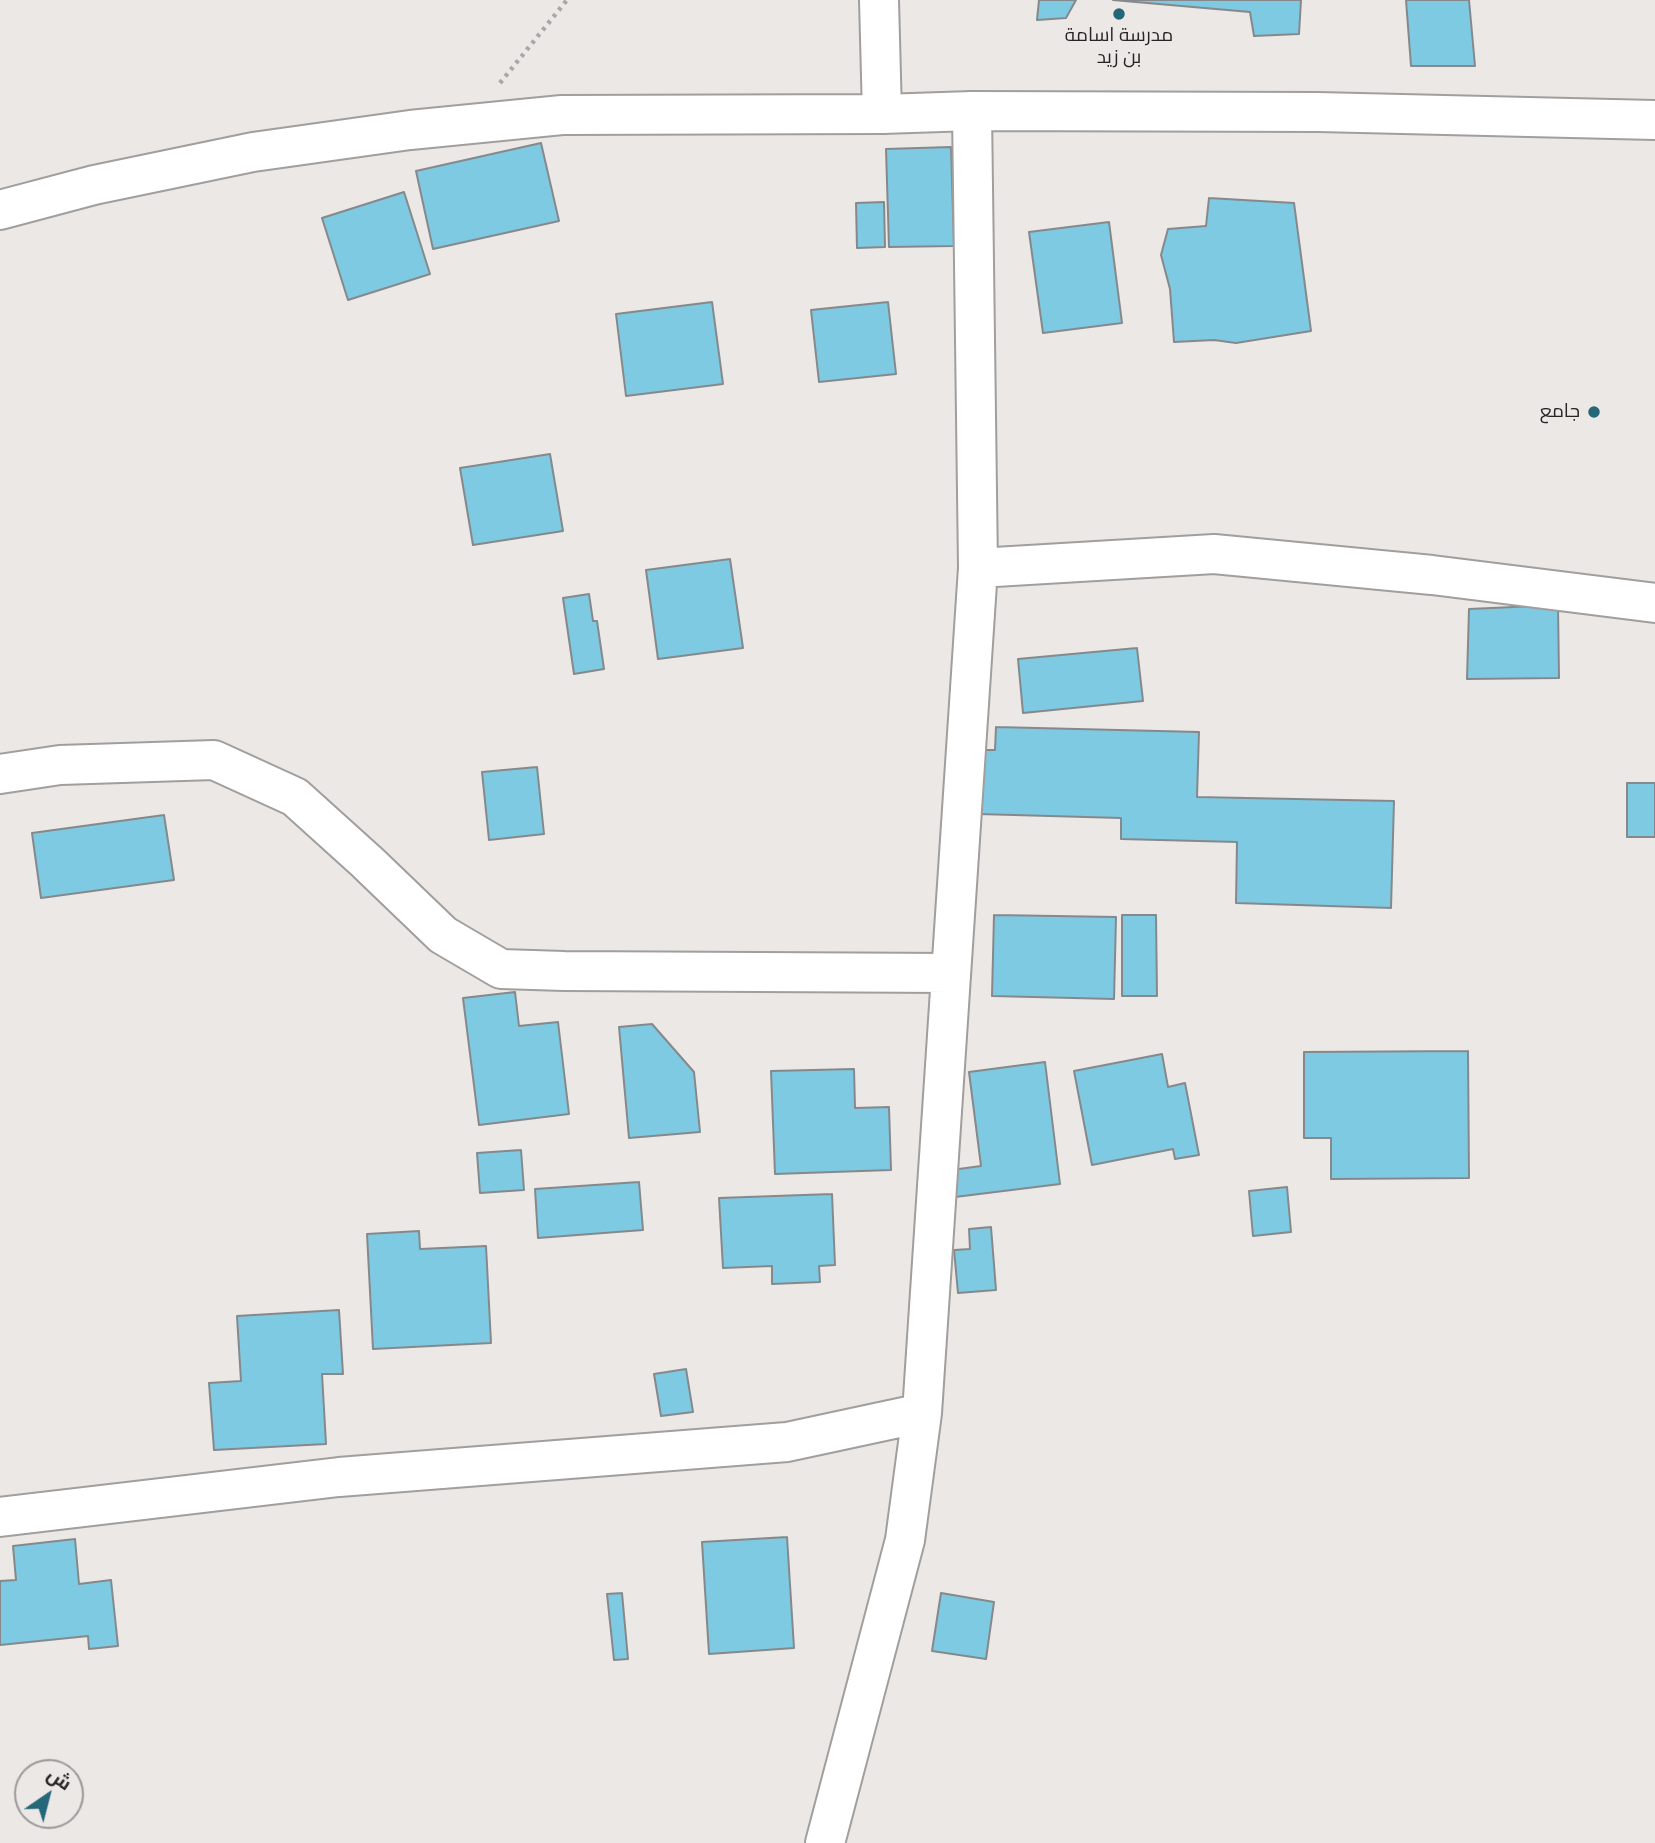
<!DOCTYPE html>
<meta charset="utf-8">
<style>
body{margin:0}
#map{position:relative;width:1655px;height:1843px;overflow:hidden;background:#ebe8e6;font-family:"PT Serif",Cairo,serif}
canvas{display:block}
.north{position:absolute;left:14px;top:1759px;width:70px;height:70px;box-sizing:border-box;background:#ebe8e6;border:2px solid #9c9a98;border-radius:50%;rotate:35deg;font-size:19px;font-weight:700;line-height:28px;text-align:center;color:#262524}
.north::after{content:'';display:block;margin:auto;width:24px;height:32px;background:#246779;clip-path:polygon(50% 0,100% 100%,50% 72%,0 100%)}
</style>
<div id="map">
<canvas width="1655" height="1843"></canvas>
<div class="north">ش</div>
</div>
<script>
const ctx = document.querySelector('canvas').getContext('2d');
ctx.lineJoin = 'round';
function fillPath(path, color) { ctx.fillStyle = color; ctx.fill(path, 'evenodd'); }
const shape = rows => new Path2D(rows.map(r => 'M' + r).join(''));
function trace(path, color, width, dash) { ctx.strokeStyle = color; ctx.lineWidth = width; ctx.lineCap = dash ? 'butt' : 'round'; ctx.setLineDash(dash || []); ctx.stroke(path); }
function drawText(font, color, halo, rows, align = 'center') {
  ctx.font = font + ' "PT Serif",Cairo,serif'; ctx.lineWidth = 5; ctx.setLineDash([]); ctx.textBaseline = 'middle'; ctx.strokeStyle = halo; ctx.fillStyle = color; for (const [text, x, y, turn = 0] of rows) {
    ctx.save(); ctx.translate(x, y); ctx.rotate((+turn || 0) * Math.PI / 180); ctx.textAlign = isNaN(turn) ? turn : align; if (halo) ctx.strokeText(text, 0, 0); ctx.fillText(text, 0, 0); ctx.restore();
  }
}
const building = shape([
 [1039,0,1076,0,1066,18,1037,20,1039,0],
 [1113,0,1301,0,1299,34,1254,36,1250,12,1113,0],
 [1406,0,1469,0,1475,66,1411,66,1406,0],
 [541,143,559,221,433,249,416,171,541,143],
 [951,147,954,246,889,247,886,149,951,147],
 [404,192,430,274,348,300,322,218,404,192],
 [1209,198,1294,203,1311,331,1236,343,1214,340,1174,342,1170,289,1161,255,1168,229,1206,226,1209,198],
 [884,202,885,247,857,248,856,203,884,202],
 [1109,222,1122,323,1043,333,1029,232,1109,222],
 [712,302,723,384,626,396,616,314,712,302],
 [888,302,896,374,819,382,811,310,888,302],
 [550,454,563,531,473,545,460,468,550,454],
 [730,559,743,648,658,659,646,570,730,559],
 [589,594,593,621,597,621,604,669,574,674,563,598,589,594],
 [1558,605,1559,678,1467,679,1469,609,1558,605],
 [1137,648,1143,701,1023,713,1018,659,1137,648],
 [996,727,1199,732,1197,797,1394,801,1391,908,1236,903,1237,842,1121,839,1121,818,978,814,980,750,995,750,996,727],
 [537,767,544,834,489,840,482,772,537,767],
 [1627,783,1655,783,1655,837,1627,837,1627,783],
 [164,815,174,880,41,898,32,833,164,815],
 [994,915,1116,917,1114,999,992,996,994,915],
 [1122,915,1156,915,1157,996,1122,996,1122,915],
 [515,992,519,1026,558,1022,569,1114,479,1125,463,998,515,992],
 [652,1024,694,1072,700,1132,629,1138,619,1027,652,1024],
 [1468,1051,1469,1178,1331,1179,1331,1138,1304,1138,1304,1052,1468,1051],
 [1162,1054,1168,1087,1185,1083,1199,1155,1175,1159,1173,1149,1092,1165,1074,1071,1162,1054],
 [1045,1062,1060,1184,947,1198,944,1171,981,1166,969,1072,1045,1062],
 [854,1069,855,1108,889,1107,891,1170,775,1174,771,1071,854,1069],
 [521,1150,524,1190,480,1193,477,1153,521,1150],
 [639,1182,643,1230,538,1238,535,1189,639,1182],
 [1287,1187,1291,1232,1253,1236,1249,1191,1287,1187],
 [832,1194,835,1265,819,1266,820,1282,772,1284,772,1266,723,1268,719,1198,832,1194],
 [991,1227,996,1290,958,1293,954,1250,970,1249,969,1229,991,1227],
 [419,1231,420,1249,486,1246,491,1343,373,1349,367,1234,419,1231],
 [339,1310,343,1374,322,1374,326,1444,214,1450,209,1383,241,1381,237,1316,339,1310],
 [686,1369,693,1412,661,1416,654,1374,686,1369],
 [787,1537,794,1648,709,1654,702,1542,787,1537],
 [75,1539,79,1584,111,1580,118,1646,89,1649,88,1636,0,1645,0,1581,16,1580,13,1546,75,1539],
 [622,1593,628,1659,614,1660,607,1594,622,1593],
 [941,1593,994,1602,986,1659,932,1651,941,1593]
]);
fillPath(building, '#7ecae2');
trace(building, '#86898b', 2);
const street = shape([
 [879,0,882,114],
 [978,568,1214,554,1432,575,1655,603],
 [0,774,60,765,214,760,295,797,367,862,443,935,501,969,564,971,951,973],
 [0,1517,339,1477,787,1442,922,1413],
 [825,1843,905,1540,922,1413,978,568,972,111]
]);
const secondary = shape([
 [0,210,94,185,253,152,410,130,562,115,882,114,972,111,1318,112,1655,120]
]);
trace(street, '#a19e9c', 42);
trace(secondary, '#a19e9c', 42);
trace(shape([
 [500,83,567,0]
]), '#aaa8a6', 4.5, [3.5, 5]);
trace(street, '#fff', 38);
trace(secondary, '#fff', 38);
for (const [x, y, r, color] of [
 [1119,14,7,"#246779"],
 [1594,412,7,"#246779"]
]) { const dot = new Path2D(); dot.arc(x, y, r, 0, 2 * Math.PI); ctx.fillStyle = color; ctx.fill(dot); trace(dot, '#ebe8e6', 2.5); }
drawText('19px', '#262524', '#ebe8e6', [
 ["مدرسة اسامة",1119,36],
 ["بن زيد",1119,58],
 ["جامع",1580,412,"right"]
]);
</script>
